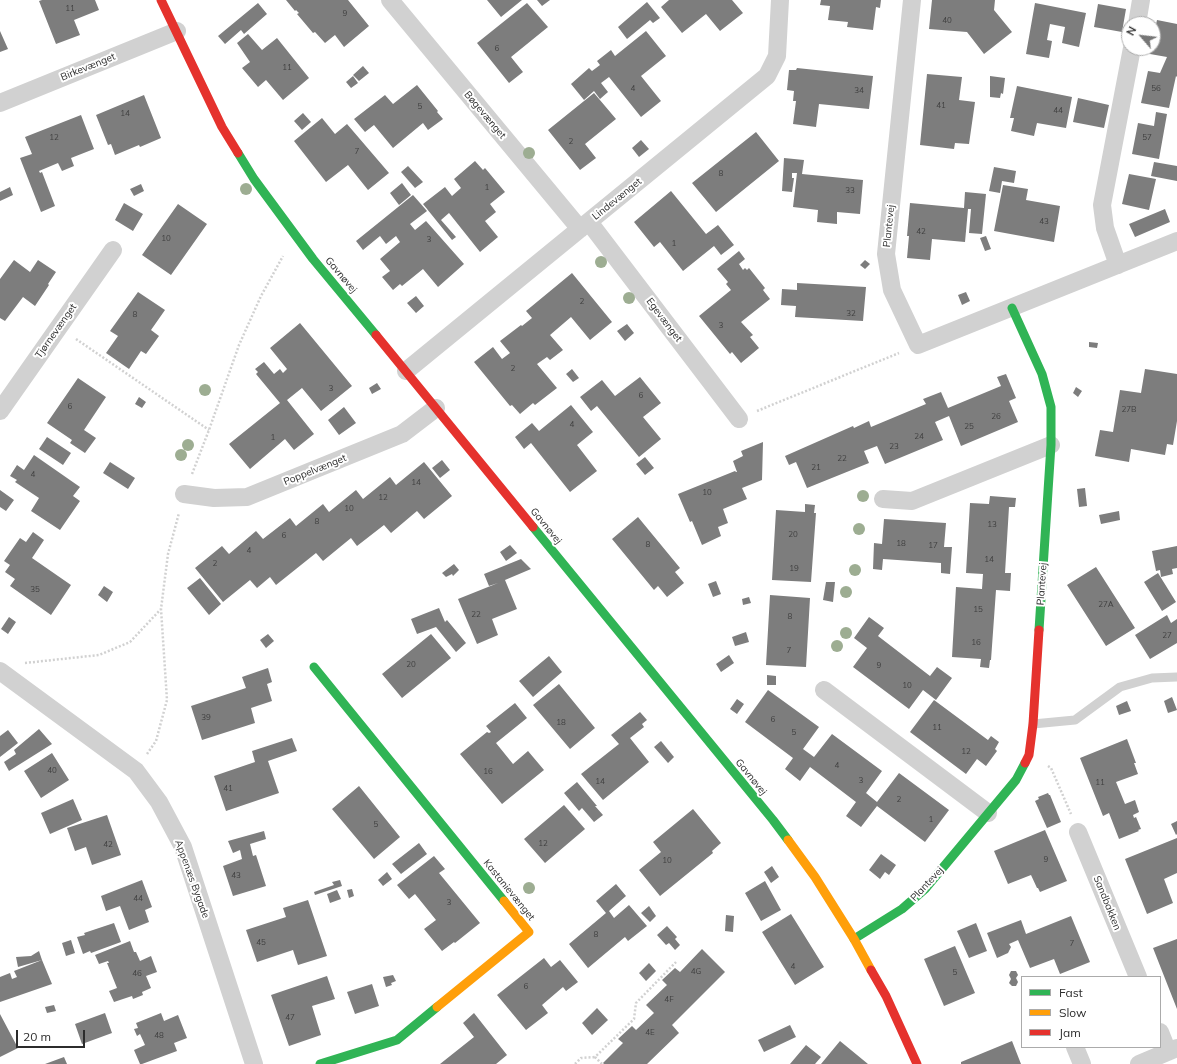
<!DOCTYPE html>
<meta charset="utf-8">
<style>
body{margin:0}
#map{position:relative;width:1177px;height:1064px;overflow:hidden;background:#fff;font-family:Mulish,sans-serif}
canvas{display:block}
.legend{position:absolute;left:1021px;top:976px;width:140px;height:72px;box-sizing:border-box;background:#fff;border:1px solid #ababab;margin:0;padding:5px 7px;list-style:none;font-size:12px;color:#2c2c2c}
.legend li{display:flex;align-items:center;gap:8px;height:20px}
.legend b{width:20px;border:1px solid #ababab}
.north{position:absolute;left:1121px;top:16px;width:40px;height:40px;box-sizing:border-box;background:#fff;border:1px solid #ababab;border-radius:50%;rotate:298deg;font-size:11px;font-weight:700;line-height:16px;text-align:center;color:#2c2c2c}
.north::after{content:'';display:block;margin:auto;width:14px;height:18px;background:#767676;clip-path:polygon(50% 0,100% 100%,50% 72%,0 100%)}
.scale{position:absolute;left:16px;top:1030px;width:69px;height:18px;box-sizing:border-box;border:2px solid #2c2c2c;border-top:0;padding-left:5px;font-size:12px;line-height:14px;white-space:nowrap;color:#2c2c2c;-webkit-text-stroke:3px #fff;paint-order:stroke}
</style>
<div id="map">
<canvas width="1177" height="1064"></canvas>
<ul class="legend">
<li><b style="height:5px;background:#30b455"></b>Fast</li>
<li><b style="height:5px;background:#ff9f0a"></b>Slow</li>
<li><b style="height:5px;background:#e5322d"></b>Jam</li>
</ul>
<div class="north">N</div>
<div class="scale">20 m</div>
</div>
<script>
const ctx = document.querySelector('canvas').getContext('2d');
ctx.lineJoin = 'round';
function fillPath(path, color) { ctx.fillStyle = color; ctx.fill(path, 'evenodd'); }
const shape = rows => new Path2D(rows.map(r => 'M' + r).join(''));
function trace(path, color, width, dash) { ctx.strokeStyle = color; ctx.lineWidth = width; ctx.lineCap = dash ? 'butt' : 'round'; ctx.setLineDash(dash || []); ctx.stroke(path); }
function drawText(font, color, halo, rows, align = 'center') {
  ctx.font = font + ' Mulish,sans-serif'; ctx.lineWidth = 4; ctx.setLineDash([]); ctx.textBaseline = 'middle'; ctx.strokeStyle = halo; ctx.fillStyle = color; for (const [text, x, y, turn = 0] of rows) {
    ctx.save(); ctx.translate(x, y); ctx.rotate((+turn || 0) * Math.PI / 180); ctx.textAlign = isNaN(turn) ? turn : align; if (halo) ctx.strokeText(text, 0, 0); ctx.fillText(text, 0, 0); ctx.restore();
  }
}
fillPath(shape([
 [42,0,95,0,99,10,74,20,80,35,56,44,39,1],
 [286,0,348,0,369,26,344,47,335,35,325,43,315,32,313,33,297,14,299,13,296,10,295,11],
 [487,0,522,0,501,17],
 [537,0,550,0,542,6],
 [669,0,732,0,743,13,720,31,706,14,682,33,661,7],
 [821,0,881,0,880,8,876,7,873,30,847,27,848,22,828,20,830,6,820,5],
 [932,0,995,0,994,10,1012,32,984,54,967,32,929,29],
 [647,2,660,18,653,23,650,20,627,39,618,27],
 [258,3,267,14,244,34,241,30,225,44,218,36],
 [527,3,548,27,511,57,523,72,509,83,477,43],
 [1035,3,1086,13,1079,47,1062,43,1065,27,1050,24,1047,40,1052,41,1049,58,1026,54],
 [1098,4,1126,9,1122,32,1094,27],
 [1157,20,1177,24,1177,77,1176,76,1169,108,1141,103,1148,71,1160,73,1167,57,1150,54,1151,48,1153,48,1153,38],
 [0,31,8,49,0,52],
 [646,31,666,56,641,76,661,101,641,117,609,77,601,83,608,92,600,99,594,91,584,100,571,84,589,68,592,71,600,65,597,61,611,50,615,56],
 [248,34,262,50,277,38,309,78,283,100,266,80,258,87,242,68,250,62,237,43],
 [363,66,369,73,359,81,353,75],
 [797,68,873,76,869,109,819,104,816,127,793,124,796,101,793,101,794,91,787,90,789,70,796,70],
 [927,74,962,77,959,100,975,102,969,144,955,143,954,149,920,145],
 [353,76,358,83,351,88,346,82],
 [990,76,1005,78,1003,94,1001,93,1000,98,990,97],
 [417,85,438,111,437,112,443,119,428,130,423,123,393,148,374,125,365,132,354,119,385,95,393,104],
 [1017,86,1072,97,1066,128,1037,123,1034,136,1011,131,1014,118,1010,118],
 [594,93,616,119,585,144,596,158,580,170,548,130],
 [144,95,161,138,140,147,139,145,115,155,111,144,108,145,96,115],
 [1078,98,1109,105,1104,128,1073,122],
 [1156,112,1167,114,1159,159,1132,154,1138,123,1154,126],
 [303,113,311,122,302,130,294,121],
 [81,115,94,149,71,158,74,166,62,171,58,163,39,171,40,173,42,172,55,206,41,212,20,158,32,154,25,137],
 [322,118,335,134,347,124,389,173,368,190,348,165,326,182,294,141],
 [756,132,779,161,716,212,692,183],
 [641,140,649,149,639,157,632,148],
 [784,158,804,160,802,174,863,180,860,214,837,212,837,224,817,222,818,210,793,207,797,173,792,173,792,178,794,178,792,192,782,191],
 [475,161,483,170,485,168,505,192,490,204,496,212,485,221,498,237,480,252,449,213,441,220,456,237,452,240,423,204,445,187,452,196,461,188,454,179],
 [1154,162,1177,166,1177,181,1151,176],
 [408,166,423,182,415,188,401,172],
 [994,167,1016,171,1014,183,1002,181,1000,193,989,191],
 [1129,174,1156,179,1149,210,1122,204],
 [402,183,411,195,399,205,390,193],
 [141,184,144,191,134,196,130,189],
 [1003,185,1028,189,1026,200,1060,206,1054,242,994,231],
 [10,187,13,195,0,201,0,192],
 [671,191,706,234,718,225,734,245,721,255,714,246,683,271,660,242,654,247,634,222],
 [965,192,986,194,982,234,969,233,971,209,968,209,965,242,932,239,930,260,907,258,909,236,907,236,910,203,964,208],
 [413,195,427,211,410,224,415,230,426,221,464,264,438,287,423,269,402,286,400,284,393,290,382,277,390,271,380,259,400,242,396,236,386,244,380,236,363,250,356,241],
 [124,203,143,214,133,231,115,220],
 [178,204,207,224,171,275,142,255],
 [1165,209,1170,222,1135,237,1129,224],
 [986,236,991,249,985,251,980,238],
 [739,251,745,259,739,264,743,270,745,268,747,270,749,268,765,288,763,290,770,299,741,322,753,335,750,337,759,348,741,363,732,352,730,354,699,316,731,290,726,284,728,282,717,269],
 [14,260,30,272,38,260,56,272,48,284,49,285,35,306,23,297,5,321,0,318,0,279],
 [865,260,870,264,865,269,860,265],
 [572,273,612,322,590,340,571,317,550,335,563,350,550,360,547,357,537,364,557,388,535,405,533,403,520,414,512,405,510,406,474,362,493,347,502,359,510,353,500,341,521,325,522,326,532,318,526,311],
 [797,283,866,287,863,321,795,317,796,306,781,305,782,289,797,290],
 [138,292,165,310,151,330,159,336,146,354,141,351,129,369,106,353,118,336,110,331],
 [966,292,970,301,962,305,958,295],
 [416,296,424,306,416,313,407,303],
 [300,323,352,386,321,411,302,388,287,400,314,434,294,450,285,439,250,469,229,444,280,403,256,374,258,372,255,369,264,362,274,374,280,369,283,373,287,369,270,348],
 [627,324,634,333,625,341,617,331],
 [1089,342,1098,343,1097,348,1089,347],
 [572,369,579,378,573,382,566,374],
 [1145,369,1177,374,1177,421,1173,445,1167,444,1165,455,1131,449,1129,462,1095,456,1100,430,1113,432,1120,390,1141,393],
 [1006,374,1016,398,1009,401,1018,422,961,446,949,416,935,422,943,440,885,464,877,446,864,451,869,463,807,488,796,462,789,465,785,456,853,426,854,428,869,421,871,427,926,404,923,399,941,392,948,408,1001,386,997,377],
 [640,377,661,403,643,417,661,439,639,457,597,406,591,411,580,397,602,380,615,396],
 [78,378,106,397,84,430,96,438,85,453,70,443,72,440,47,423],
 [377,383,381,389,372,394,369,388],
 [1076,387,1082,391,1078,397,1073,393],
 [139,397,146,402,142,408,135,404],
 [571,405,593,432,577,445,597,471,570,492,531,443,524,449,515,437,532,423,539,431],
 [344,407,356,423,339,435,328,420],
 [47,437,71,453,63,465,39,449],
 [763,442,762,480,742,488,747,499,723,509,728,523,718,527,721,536,702,545,692,521,690,522,678,494,735,471,736,472,737,472,733,461,743,456,741,451],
 [34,455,80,487,73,496,80,501,60,530,31,511,39,498,15,482,17,480,10,476,17,465,24,470],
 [645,457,654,468,645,475,636,464],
 [442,460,450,470,440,478,432,468],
 [110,462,135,478,128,489,103,473],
 [424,462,452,496,424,519,417,511,391,533,384,525,357,546,351,538,323,561,316,553,276,585,270,577,257,588,250,580,223,602,195,568,222,546,229,554,256,531,263,539,290,518,296,526,323,504,329,512,356,490,363,499,390,477,396,485],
 [1085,488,1087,506,1079,507,1077,489],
 [0,490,14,500,6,511,0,507],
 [990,496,1016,498,1015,507,1009,507,1005,573,1011,573,1010,591,996,590,991,660,990,660,989,668,980,667,981,659,952,657,956,587,982,589,983,574,966,573,970,503,989,504],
 [805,504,815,505,814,513,816,513,811,582,772,580,776,510,805,512],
 [1119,511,1120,520,1101,524,1099,515],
 [638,517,680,568,675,572,684,583,667,597,658,586,654,590,612,539],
 [884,519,946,523,944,547,952,547,950,574,941,573,941,563,883,559,882,570,873,569,874,543,882,544],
 [33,532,44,540,32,558,71,585,51,615,10,586,15,579,5,572,10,565,4,561,20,538,26,542],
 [510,545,517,553,506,561,500,552],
 [1177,546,1177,568,1172,569,1173,574,1161,577,1160,570,1156,571,1152,551],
 [521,559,531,569,505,580,517,609,492,619,498,635,477,644,458,599,498,583,489,586,484,574],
 [454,564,459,570,453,576,452,574,446,577,442,573],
 [1096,567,1135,628,1106,646,1067,585],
 [1158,573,1176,602,1162,611,1144,582],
 [200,578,221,604,209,615,187,588],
 [716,581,721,594,713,597,708,584],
 [826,582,835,582,833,602,823,600],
 [104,586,113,592,107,602,98,595],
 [770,595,810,598,806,667,766,665],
 [749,597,751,603,743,605,742,599],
 [439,608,445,622,447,620,466,643,456,652,436,627,417,634,411,619],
 [1167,615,1171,623,1177,619,1177,643,1150,659,1135,635],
 [9,617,16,622,8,634,1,629],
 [869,617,884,628,878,636,930,676,937,667,952,678,936,700,923,690,909,709,853,667,867,648,854,638],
 [746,632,749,642,735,646,732,637],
 [268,634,274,641,266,648,260,640],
 [431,634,451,658,402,698,382,674],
 [729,655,734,663,721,672,716,664],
 [549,656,562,672,533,697,519,681],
 [268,668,272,682,267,684,272,701,251,708,255,723,202,740,191,706,246,688,242,677],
 [767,675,776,676,776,685,767,685],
 [559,684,595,728,570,749,533,705],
 [768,690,819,727,803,749,814,757,832,734,882,771,866,793,877,802,899,773,949,810,925,842,877,806,861,827,846,816,856,802,810,767,800,781,785,769,793,758,745,722],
 [1172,697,1177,710,1168,713,1164,701],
 [737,699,744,704,737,714,730,709],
 [934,700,988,740,991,736,999,742,995,749,997,751,986,766,977,759,966,774,910,732],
 [1127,701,1131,711,1119,715,1116,706],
 [515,703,527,718,496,743,513,764,528,751,544,770,502,804,460,754,487,732,489,733,491,732,486,726],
 [640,712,647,720,642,724,644,727,630,738,649,762,603,800,581,774,619,744,611,735],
 [39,729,52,744,9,771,4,762,16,754,14,750],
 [8,730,18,743,0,757,0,736],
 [292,738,297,751,268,761,279,793,226,811,214,776,255,762,252,751],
 [1127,739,1136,763,1134,763,1138,774,1116,782,1125,804,1135,800,1139,812,1133,815,1134,818,1136,817,1141,829,1138,830,1139,831,1119,839,1109,813,1103,816,1080,758],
 [661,741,674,757,668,763,654,747],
 [52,753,69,780,41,798,24,771],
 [577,782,597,806,595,806,603,815,594,822,582,808,579,811,564,793],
 [359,786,400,837,374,859,332,809],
 [1048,793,1049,795,1050,795,1061,822,1047,828,1035,801,1039,799,1038,797],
 [73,799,82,820,50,834,41,813],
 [564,805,585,829,545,863,524,839],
 [693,809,721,843,712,851,713,853,660,896,639,870,661,852,653,842],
 [107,815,121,855,92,865,86,847,75,851,67,828],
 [1177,821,1177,834,1176,835,1171,824],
 [1045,830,1067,881,1040,892,1038,888,1037,888,1031,875,1008,884,994,851],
 [264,831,266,839,250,844,253,856,256,855,266,886,233,896,223,866,242,859,240,850,233,853,228,841],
 [1177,838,1177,873,1164,879,1173,903,1147,914,1125,859],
 [419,843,427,854,401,874,392,864],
 [881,854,896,865,889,875,885,872,880,879,869,870],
 [434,856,445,869,439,873,480,923,455,943,454,942,442,951,424,929,436,920,415,894,409,899,397,885],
 [772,866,779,877,771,883,764,872],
 [387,872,392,879,383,886,378,880],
 [142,880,152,907,145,910,149,922,129,930,120,906,106,911,101,896],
 [340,880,342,886,315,895,314,892,334,885,332,882],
 [765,881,781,910,761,921,745,893],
 [616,884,626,896,609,911,614,918,629,905,647,926,628,941,625,937,588,968,569,944,606,913,596,901],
 [352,889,354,896,349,898,347,890],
 [337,890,341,899,330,903,327,894],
 [308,900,327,956,298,965,293,950,257,962,246,930,286,917,283,908],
 [649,906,656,916,650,922,641,913],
 [791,914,824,967,795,985,762,932],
 [726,915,734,916,733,932,725,931],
 [1071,916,1090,962,1060,974,1054,959,1030,968,1018,940,1009,944,1011,947,1008,953,997,958,987,933,1021,920,1026,934],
 [114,923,121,942,91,953,90,951,83,954,77,937,85,935,84,933],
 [976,923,987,951,969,958,957,931],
 [667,926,677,937,675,939,680,945,675,950,669,943,666,945,657,935],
 [1177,939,1177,1009,1153,948],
 [71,940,75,953,66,956,62,943],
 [130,941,134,952,136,952,140,961,151,956,157,972,146,976,151,988,142,992,143,995,133,999,132,996,114,1002,109,991,117,988,107,963,109,963,108,961,99,964,95,955],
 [955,946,975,993,944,1006,924,959],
 [702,949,725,972,672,1025,679,1033,647,1064,604,1064,603,1063,623,1043,618,1039,632,1026,636,1030,654,1013,646,1005,667,985,662,980,675,968,680,972],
 [39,951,42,960,18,967,16,957,31,956],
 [544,958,551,967,560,960,578,982,566,991,563,987,542,1005,548,1013,526,1030,497,995],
 [42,960,52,984,0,1002,0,977,10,973,12,979,17,977,14,971],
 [649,963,656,971,646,981,639,973],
 [1011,971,1016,971,1018,975,1016,978,1018,982,1016,986,1012,986,1009,983,1011,979,1009,975],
 [393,975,396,981,391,983,392,985,386,987,383,977],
 [327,976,335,999,312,1006,321,1035,289,1046,271,995],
 [372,984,379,1006,355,1014,347,992],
 [54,1005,56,1011,47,1013,45,1007],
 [597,1008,608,1020,592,1035,582,1023],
 [105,1013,112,1033,82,1044,75,1024],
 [161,1013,164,1021,178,1015,187,1038,174,1043,177,1051,142,1064,140,1064,134,1050,145,1045,140,1034,137,1036,134,1029,138,1028,136,1023],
 [474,1013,507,1055,496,1064,440,1064,474,1037,463,1023],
 [0,1014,18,1048,0,1057],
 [790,1025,796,1037,764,1052,758,1040],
 [840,1041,868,1064,821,1064],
 [1012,1041,1021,1064,961,1064,961,1062],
 [806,1045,821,1057,815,1064,790,1064],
 [64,1057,67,1064,45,1064]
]), '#7d7d7d');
trace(shape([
 [76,339,209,430],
 [757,411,899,353],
 [192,474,209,430,239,345,261,296,283,256],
 [25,663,99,655,130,642,161,609],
 [147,754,156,741,167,700,161,609,168,554,179,513],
 [1048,766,1051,768,1071,814],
 [575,1064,581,1058,595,1057],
 [602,1064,595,1057,634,1019,636,1003,676,962]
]), '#d1d1d1', 2.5, [2, 2]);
trace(shape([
 [1033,724,1075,720,1120,687,1152,678,1177,677]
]), '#d1d1d1', 9);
trace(shape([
 [390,0,580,229],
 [912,0,886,254,892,290,918,345,1177,241],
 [1137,24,1141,0],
 [0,103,177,31],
 [589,222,739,419],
 [1118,265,1105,228,1102,205,1132,48],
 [406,371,767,76,777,56,780,0],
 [0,411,113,250],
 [184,494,214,498,247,497,402,434,436,408],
 [883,499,912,501,1051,445],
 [0,671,136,771,159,802,183,847,254,1064],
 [824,690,988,813],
 [1078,832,1138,977],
 [1160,1032,1168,1052],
 [1075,1047,1082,1064],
 [1139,1064,1177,1048]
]), '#d1d1d1', 18);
trace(shape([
 [238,153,254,179,313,259,376,335],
 [1012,308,1042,374,1051,407,1051,445,1039,630],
 [533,527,773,820,788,840],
 [314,667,504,901],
 [854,939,902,909,925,889,1016,780,1025,763],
 [320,1064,397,1040,437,1007]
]), '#30b455', 9);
trace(shape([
 [788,840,815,877,854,939,871,970],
 [437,1007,529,932,504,901]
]), '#ff9f0a', 9);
trace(shape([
 [161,0,222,127,238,153],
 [376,335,533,527],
 [1025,763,1029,755,1033,724,1039,630],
 [871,970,886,996,917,1064]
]), '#e5322d', 9);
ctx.fillStyle = '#9dad92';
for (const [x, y] of [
 [529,153],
 [246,189],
 [601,262],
 [629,298],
 [205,390],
 [188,445],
 [181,455],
 [863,496],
 [859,529],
 [855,570],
 [846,592],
 [846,633],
 [837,646],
 [529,888]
]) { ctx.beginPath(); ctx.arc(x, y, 6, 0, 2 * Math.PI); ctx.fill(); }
drawText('8px', '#404040', null, [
 ["11",70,9],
 ["9",345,14],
 ["40",947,21],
 ["6",497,49],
 ["11",287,68],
 ["4",633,89],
 ["56",1156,89],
 ["34",859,91],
 ["41",941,106],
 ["5",420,107],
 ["44",1058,111],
 ["14",125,114],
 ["12",54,138],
 ["57",1147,138],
 ["2",571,142],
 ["7",357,152],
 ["8",721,174],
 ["1",487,188],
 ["33",850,191],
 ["43",1044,222],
 ["42",921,232],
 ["10",166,239],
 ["3",429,240],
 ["1",674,244],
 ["2",582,302],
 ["32",851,314],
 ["8",135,315],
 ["3",721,326],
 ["2",513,369],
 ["3",331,389],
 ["6",641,396],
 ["6",70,407],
 ["27B",1129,410],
 ["26",996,417],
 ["4",572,425],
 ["25",969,427],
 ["24",919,437],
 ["1",273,438],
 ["23",894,447],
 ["22",842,459],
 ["21",816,468],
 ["4",33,475],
 ["14",416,483],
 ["10",707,493],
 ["12",383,498],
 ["10",349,509],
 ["8",317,522],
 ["13",992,525],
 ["20",793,535],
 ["6",284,536],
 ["18",901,544],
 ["8",648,545],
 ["17",933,546],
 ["4",249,551],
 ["14",989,560],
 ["2",215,564],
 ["19",794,569],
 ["35",35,590],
 ["27A",1106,605],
 ["15",978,610],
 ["22",476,615],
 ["8",790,617],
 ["27",1167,636],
 ["16",976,643],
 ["7",789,651],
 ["20",411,665],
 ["9",879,666],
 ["10",907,686],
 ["39",206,718],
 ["6",773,720],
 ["18",561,723],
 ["11",937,728],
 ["5",794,733],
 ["12",966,752],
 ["4",837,766],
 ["40",52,771],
 ["16",488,772],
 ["3",861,781],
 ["14",600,782],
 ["11",1100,783],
 ["41",228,789],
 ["2",899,800],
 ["1",931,820],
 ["5",376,825],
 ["12",543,844],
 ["42",108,845],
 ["9",1046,860],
 ["10",667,861],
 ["43",236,876],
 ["44",138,899],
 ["3",449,903],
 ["8",596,935],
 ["45",261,943],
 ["7",1072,944],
 ["4",793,967],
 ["4G",696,972],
 ["5",955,973],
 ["46",137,974],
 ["6",526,987],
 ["4F",669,1000],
 ["47",290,1018],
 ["4E",650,1033],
 ["48",159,1036]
]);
drawText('10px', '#2c2c2c', '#fff', [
 ["Birkevænget",88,67,-22],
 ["Bøgevænget",485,115,50],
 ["Lindevænget",617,199,-39],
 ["Plantevej",889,226,-84],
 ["Gavnøvej",341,275,50],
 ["Egevænget",664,320,53],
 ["Tjørnevænget",56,331,-55],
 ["Poppelvænget",315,470,-22],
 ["Gavnøvej",546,526,51],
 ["Plantevej",1042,584,-86],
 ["Gavnøvej",751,777,51],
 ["Appenæs Bygade",192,879,70],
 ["Plantevej",927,884,-47],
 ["Kastanievænget",509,890,51],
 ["Sandbakken",1107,903,68]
]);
</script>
